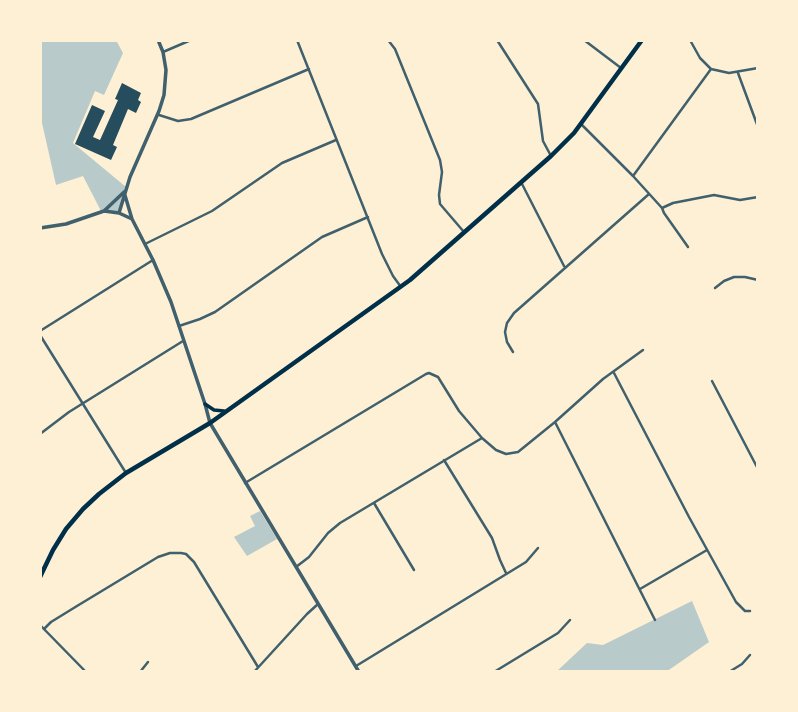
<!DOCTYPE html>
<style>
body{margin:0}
#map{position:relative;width:798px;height:712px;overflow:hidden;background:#fdf0d5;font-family:Lora,serif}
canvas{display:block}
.frame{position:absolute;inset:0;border:42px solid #fdf0d5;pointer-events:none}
</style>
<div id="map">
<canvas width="798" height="712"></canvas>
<div class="frame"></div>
</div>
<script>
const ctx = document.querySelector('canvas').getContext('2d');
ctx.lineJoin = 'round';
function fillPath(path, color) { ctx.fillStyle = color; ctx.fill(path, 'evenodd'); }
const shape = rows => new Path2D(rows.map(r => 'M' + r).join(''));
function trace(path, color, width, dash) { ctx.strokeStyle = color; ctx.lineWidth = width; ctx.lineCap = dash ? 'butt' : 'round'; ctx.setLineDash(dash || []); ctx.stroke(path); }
fillPath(shape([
 [40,40,120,40,117,42,123,53,104,95,95,91,73,143,126,187,120,211,101,211,83,176,56,185,40,114],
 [260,511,277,539,247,556,234,537,255,526,250,516],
 [692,601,709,642,666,672,556,672,587,643,603,645]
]), '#b9caca');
fillPath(shape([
 [122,83,141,93,138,100,141,102,136,113,128,109,113,145,117,147,111,160,75,144,92,105,105,111,93,137,100,140,118,100,115,99]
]), '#264d5e');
trace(shape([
 [297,40,382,254,393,276,401,287],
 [388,40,395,49,440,160,442,172,439,195,440,204,464,232],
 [497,40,538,104,543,141,551,156],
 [584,40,621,68],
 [690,40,700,58,711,69,729,73,758,68],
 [163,52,191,40],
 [738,73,758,127],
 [159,115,178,121,191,119,309,69],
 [581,124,633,176,662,208,664,213,688,247],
 [633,176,711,69],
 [521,182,564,266],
 [662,208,673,203,714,195,740,200,758,197],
 [145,244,212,211,282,163,336,140],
 [715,288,724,281,734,277,745,277,758,280],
 [179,326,200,319,215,312,322,237,368,217],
 [40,331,153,260],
 [40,335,126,473],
 [513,352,507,342,505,332,507,323,514,313,649,194],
 [614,373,689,517,736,602,745,611,750,611],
 [712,381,758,469],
 [555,422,655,620],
 [40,434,69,412,183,341],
 [444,460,492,538,500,560,506,573],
 [245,483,426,374,429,373,438,377,459,411,482,438,496,450,506,454,518,452,555,422,603,379,643,350],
 [374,503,414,570],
 [296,567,309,557,328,533,340,523,482,438],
 [640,589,707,550],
 [40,625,86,672],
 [44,629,51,622,77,606,158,557,170,553,181,553,186,554,194,562,258,667],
 [356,666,526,562,538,548],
 [140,672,148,662],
 [254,672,307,614,318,604],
 [494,672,558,633,570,620],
 [729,672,742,664,750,655]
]), '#3f606c', 2.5);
trace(shape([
 [124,192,132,219,153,260,171,302,205,404,210,423,359,672],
 [104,211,123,193],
 [119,213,130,177,159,111,164,95,166,70,163,52,158,40],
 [40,228,66,224,104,211,119,213,132,219]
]), '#3f606c', 3.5);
trace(shape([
 [205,404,214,410,224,411]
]), '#003049', 3.5);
trace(shape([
 [40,577,53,550,66,529,83,509,99,494,126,473,210,423,410,280,551,156,574,133,642,40]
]), '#003049', 4.5);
</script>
